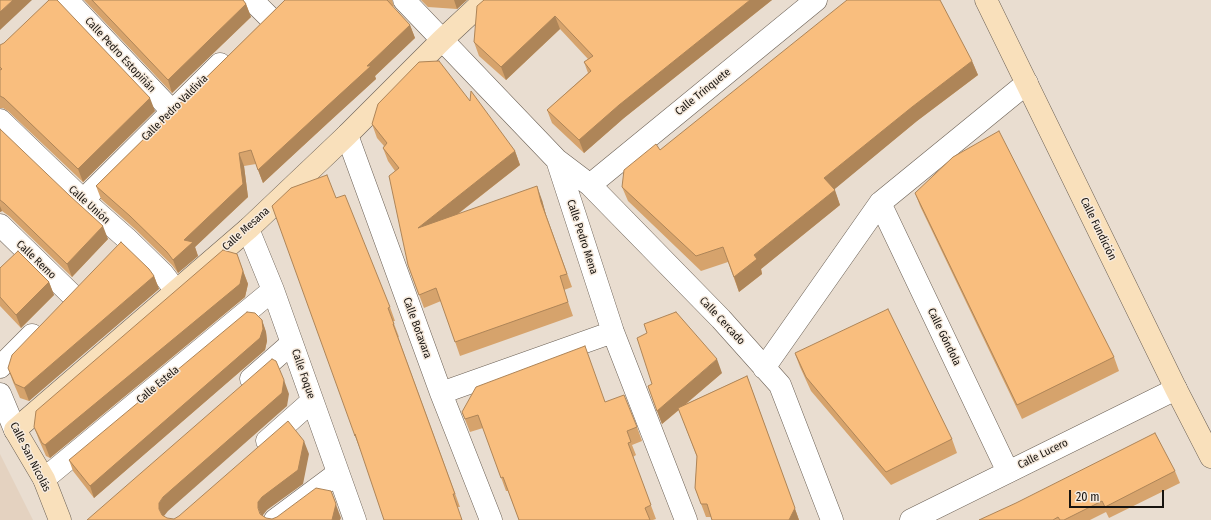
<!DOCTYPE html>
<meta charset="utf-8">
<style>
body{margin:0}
#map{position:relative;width:1211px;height:520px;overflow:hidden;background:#e9ddd0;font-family:"Fira Sans Condensed",sans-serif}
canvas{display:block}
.scale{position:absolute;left:1069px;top:490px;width:95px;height:18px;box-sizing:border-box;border:2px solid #17130f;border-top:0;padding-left:5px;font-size:12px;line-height:14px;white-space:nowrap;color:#17130f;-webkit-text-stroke:3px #f6eadd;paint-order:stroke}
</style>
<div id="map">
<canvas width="1211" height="520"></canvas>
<div class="scale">20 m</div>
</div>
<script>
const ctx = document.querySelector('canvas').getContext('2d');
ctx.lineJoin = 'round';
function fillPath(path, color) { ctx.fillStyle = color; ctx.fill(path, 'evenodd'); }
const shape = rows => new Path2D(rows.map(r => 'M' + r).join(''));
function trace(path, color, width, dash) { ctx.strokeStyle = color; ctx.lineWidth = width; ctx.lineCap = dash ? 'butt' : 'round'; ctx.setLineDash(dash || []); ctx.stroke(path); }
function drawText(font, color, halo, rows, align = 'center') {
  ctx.font = font + ' "Fira Sans Condensed",sans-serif'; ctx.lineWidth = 3; ctx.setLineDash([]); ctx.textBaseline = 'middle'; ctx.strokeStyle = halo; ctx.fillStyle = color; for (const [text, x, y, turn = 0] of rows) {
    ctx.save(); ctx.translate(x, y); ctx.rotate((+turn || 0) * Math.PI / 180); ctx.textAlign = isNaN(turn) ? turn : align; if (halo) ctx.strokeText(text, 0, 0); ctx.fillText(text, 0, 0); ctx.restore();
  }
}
fillPath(shape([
 [0,454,33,520,0,520]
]), '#e4d2c0');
const street = shape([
 [67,0,172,111],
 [252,0,269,17],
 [404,0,557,160,613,332,686,520],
 [0,120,83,200,126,238,163,274,176,291],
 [347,135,441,393,491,520],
 [557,160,590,185,721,319,780,385,832,520],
 [590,185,816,0],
 [83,200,220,64],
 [880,203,1008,472],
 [0,225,72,295],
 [248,229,273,290,355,520],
 [0,367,32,335],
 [764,368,880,203,1027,83],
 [251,379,292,343],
 [441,393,613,332],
 [0,394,15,430],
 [267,441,312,401],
 [44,479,273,290],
 [275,520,338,473],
 [911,520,1176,389]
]);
const secondary = shape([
 [986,0,1176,389,1211,457],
 [60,520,44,479,15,430,248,229,347,135,442,40,485,0]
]);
trace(street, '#6b6055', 23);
trace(secondary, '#6b6055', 23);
trace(street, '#fff', 22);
trace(secondary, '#f9e0bb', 22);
fillPath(shape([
 [84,0,243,0,246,4,251,17,172,93],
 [285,0,392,0,394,6,392,6,410,25,415,38,375,76,376,79,330,121,264,182,263,183,256,164,244,166,248,197,195,247,198,256,178,273,172,265,135,229,101,199,96,186],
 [421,0,467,0,457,9,428,7],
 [484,0,772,0,624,118,584,153,552,123,547,110,588,73,584,62,588,59,560,29,506,80,479,56,474,42],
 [0,45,155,111,83,182,8,111,3,108,0,108],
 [972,61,978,75,917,121,834,189,840,205,761,269,762,274,739,292,728,262,701,271,628,201,622,187,660,150],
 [470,101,515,151,520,165,458,214,542,200,546,215,572,287,564,290,573,316,460,356,441,301,424,308,408,265,395,171,388,161,383,148,384,146,377,138,372,124],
 [0,129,108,239,72,277,9,216,2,211,0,212],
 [915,193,1114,357,1119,371,1022,419,920,206],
 [336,198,390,307,395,321,393,321,399,337,398,337,460,507,458,507,360,448,360,449],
 [237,254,248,284,245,297,50,458,46,456,39,440,34,427],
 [0,268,49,282,54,295,21,328,0,306],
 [154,276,159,289,29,401,20,398,13,382,8,368],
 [262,320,266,332,267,341,265,350,94,498,73,471,69,460],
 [795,354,952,439,957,453,891,485,811,391,800,367],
 [722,373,686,404,747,376,799,520,712,520,711,517,706,517,695,488,697,457,679,410,662,424,648,386],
 [605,402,637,427,642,441,632,445,636,455,633,457,656,519,653,520,519,520,508,491,506,491,483,428,470,432,462,412],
 [1175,471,1180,483,1109,518,1106,512,1090,520,979,520]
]), '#d6a36c');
fillPath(shape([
 [13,0,32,0,0,30,0,12],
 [454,0,467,0,457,9],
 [750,0,772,0,624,118,584,153,579,140,619,105],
 [246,4,251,17,172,93,168,80],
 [555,16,560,29,506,80,501,67],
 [410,25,415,38,375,76,376,79,330,121,263,183,258,170,325,108,367,66],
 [972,61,978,75,917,121,830,193,824,178,912,107],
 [150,98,155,111,83,182,78,169],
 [515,151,520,165,423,241,418,228],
 [239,153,244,166,248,197,195,247,198,256,178,273,173,260,184,240],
 [537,186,542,200,546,215,572,287,541,202],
 [835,190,840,205,761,269,762,274,739,292,734,277,754,255],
 [0,206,2,211,0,212],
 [103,226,108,239,72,277,67,264],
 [243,271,248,284,245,297,50,458,45,445],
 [154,276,159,289,29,401,24,388],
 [49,282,54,295,21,328,16,315],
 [262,320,266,332,267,341,265,350,94,498,90,486],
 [717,359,722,373,662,424,657,411],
 [747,376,799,520,789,520],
 [284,380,289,394,287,406,168,511,164,516,164,520,159,509,159,503,163,497],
 [355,434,360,448,360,449,355,436],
 [304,441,309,454,303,484,267,510,263,515,263,520,258,508,258,502],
 [331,491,341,518,340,520,332,520]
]), '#ae8558');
const building = shape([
 [0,0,13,0,0,12,0,0],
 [49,0,57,0,150,98,78,169,4,98,0,96,0,70,2,69,0,67,0,45,4,43,49,0],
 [92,0,243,0,246,4,168,80,92,0],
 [285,0,387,0,410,25,367,66,371,66,325,108,259,169,258,170,251,150,239,153,243,184,184,240,193,242,173,260,167,252,130,216,96,186,285,0],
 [484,0,750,0,619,105,579,140,547,110,591,71,584,62,593,56,555,16,501,67,474,42,477,6,484,0],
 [847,0,940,0,972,61,912,107,824,178,835,190,754,255,757,259,734,277,723,247,696,256,622,187,624,170,656,144,660,150,847,0],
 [439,61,470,101,471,91,515,151,418,228,537,186,541,202,567,274,560,276,568,302,455,342,436,288,419,295,408,265,389,176,399,168,383,148,387,143,372,124,378,104,419,62,439,61],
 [0,129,70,196,103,226,67,264,4,203,0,200,0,129],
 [999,131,1114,357,1017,405,915,193,953,157,999,131],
 [327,175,336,198,345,195,390,307,388,308,394,324,393,324,455,494,453,494,462,520,384,520,355,434,355,436,272,206,291,188,327,175],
 [121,242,149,269,154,276,24,388,15,384,8,368,12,355,121,242],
 [223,250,237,254,243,271,240,284,45,445,42,443,34,427,36,411,223,250],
 [18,251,49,282,16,315,0,297,0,268,18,251],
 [888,309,952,439,886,472,806,377,795,353,888,309],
 [247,312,255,313,262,320,263,329,260,338,90,486,69,460,247,312],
 [676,312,717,359,657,411,648,386,652,384,637,338,647,333,644,324,676,312],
 [585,346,605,402,624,395,637,427,627,431,631,442,628,443,651,505,645,508,650,520,519,520,503,477,501,478,478,415,465,419,462,412,476,387,585,346],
 [272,359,276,361,284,380,282,393,163,497,159,503,159,509,162,515,167,518,174,519,179,516,288,421,304,441,298,470,262,497,258,502,258,508,260,514,266,518,272,519,277,517,316,488,331,491,336,504,332,520,87,520,272,359],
 [747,376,795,508,789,520,712,520,707,504,701,504,695,488,697,456,678,408,747,376],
 [1155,433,1175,471,1105,507,1102,501,1064,520,1060,520,1058,517,1053,520,979,520,1016,503,1155,433]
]);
fillPath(building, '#f9be7e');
trace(building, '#ae8558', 1);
drawText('11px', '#17130f', '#f6eadd', [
 ["Calle Pedro Estopiñán",120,55,47],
 ["Calle Trinquete",703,92,-39],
 ["Calle Pedro Valdivia",175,108,-45],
 ["Calle Unión",89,205,42],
 ["Calle Mesana",246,229,-42],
 ["Calle Fundición",1098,229,64],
 ["Calle Pedro Mena",582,237,72],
 ["Calle Remo",36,260,44],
 ["Calle Cercado",722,321,47],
 ["Calle Botavara",417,328,70],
 ["Calle Góndola",944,337,64],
 ["Calle Foque",303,374,71],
 ["Calle Estela",158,385,-40],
 ["Calle Lucero",1043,454,-26],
 ["Calle San Nicolás",30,457,63]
]);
</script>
